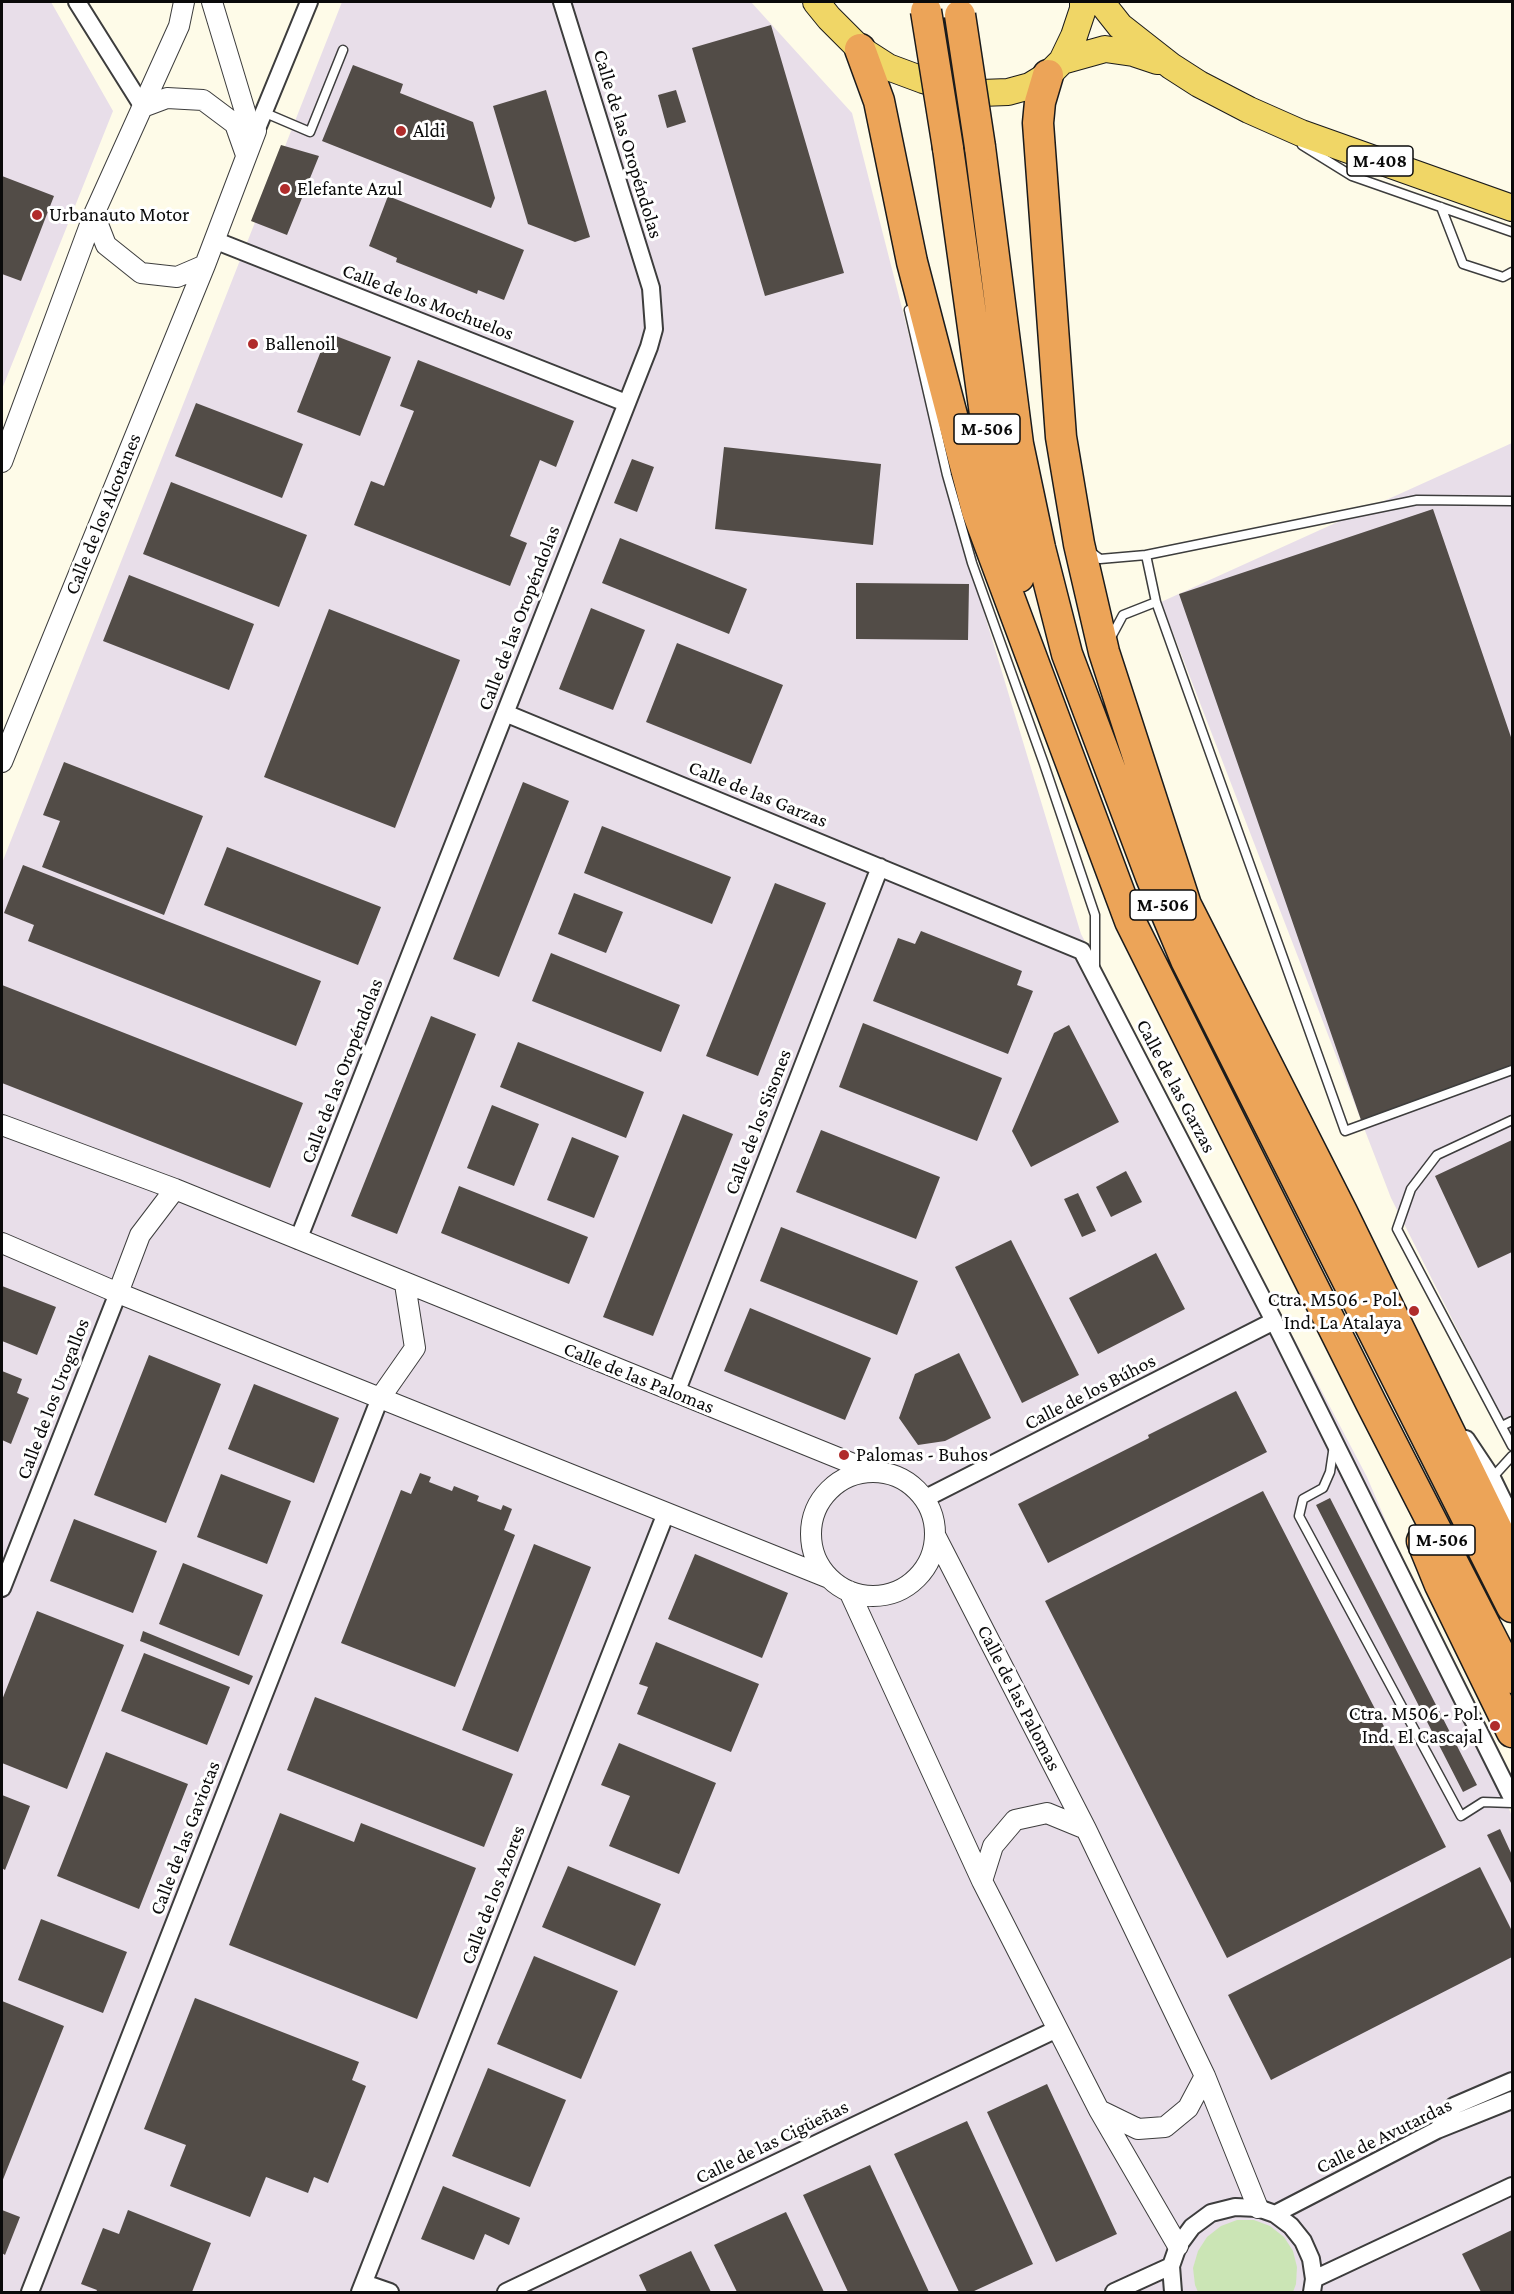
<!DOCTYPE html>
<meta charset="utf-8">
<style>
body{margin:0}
#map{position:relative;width:1514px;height:2294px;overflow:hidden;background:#fefbe8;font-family:"Crimson Pro",serif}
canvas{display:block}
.frame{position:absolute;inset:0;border:3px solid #0a0a0a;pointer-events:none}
</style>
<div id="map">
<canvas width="1514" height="2294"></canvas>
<div class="frame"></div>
</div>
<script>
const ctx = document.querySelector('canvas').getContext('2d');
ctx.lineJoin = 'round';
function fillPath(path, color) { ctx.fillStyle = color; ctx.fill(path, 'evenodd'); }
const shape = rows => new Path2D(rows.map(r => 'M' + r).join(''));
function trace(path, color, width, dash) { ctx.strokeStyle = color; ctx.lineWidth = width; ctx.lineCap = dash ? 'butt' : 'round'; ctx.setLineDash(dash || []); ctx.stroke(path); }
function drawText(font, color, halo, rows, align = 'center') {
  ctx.font = font + ' "Crimson Pro",serif'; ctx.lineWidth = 6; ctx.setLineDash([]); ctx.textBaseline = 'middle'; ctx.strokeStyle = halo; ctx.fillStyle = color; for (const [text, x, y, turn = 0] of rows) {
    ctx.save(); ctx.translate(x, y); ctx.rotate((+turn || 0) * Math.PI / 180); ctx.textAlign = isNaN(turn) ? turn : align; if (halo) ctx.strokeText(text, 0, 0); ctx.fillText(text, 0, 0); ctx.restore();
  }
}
fillPath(shape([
 [2,2,51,2,113,111,2,389],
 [342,2,751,2,852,113,957,523,1081,934,1367,1477,1512,1816,1512,2292,2,2292,2,863],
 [1512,443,1512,1438,1391,1198,1161,602]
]), '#e8dee9');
fillPath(shape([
 [1237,2220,1254,2220,1270,2226,1284,2237,1293,2251,1297,2267,1296,2284,1293,2292,1198,2292,1195,2285,1193,2268,1198,2251,1207,2237,1221,2226]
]), '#cbe5b5');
fillPath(shape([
 [771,25,844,273,765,296,692,48],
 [353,65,403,84,400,93,473,122,495,198,491,208,322,141],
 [546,90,590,237,575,242,528,224,493,106],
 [676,90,686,122,667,128,658,95],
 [281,145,319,156,287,235,251,221],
 [2,176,54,196,21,281,2,274],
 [388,196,524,250,504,300,478,290,477,294,396,262,397,258,369,246],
 [328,333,391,357,360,436,297,412],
 [418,360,574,421,556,467,540,460,510,536,527,543,510,586,354,525,371,481,384,486,414,411,400,406],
 [196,403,303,444,282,498,175,456],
 [724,447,881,464,873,545,715,529],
 [632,459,654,467,637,512,614,503],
 [171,482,307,535,279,607,143,554],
 [1433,509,1512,740,1512,1067,1361,1120,1179,594],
 [620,538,747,589,729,634,602,583],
 [129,575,254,624,229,690,103,641],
 [856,583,969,584,968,640,856,639],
 [591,608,645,630,613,710,559,689],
 [329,609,460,660,395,828,264,777],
 [677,643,783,685,751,764,646,722],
 [64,762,203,816,164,915,42,867,60,821,43,815],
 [523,782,569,801,499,977,453,959],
 [602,826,731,877,712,924,584,873],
 [227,847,381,907,358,965,204,905],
 [23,865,321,981,296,1046,28,941,34,925,4,913],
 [775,883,826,903,758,1076,706,1056],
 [574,893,623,912,606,953,558,934],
 [921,931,1022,971,1017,985,1033,991,1008,1054,873,1001,898,938,915,944],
 [551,953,680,1005,661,1052,532,1001],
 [2,985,303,1103,270,1188,2,1083],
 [431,1016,476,1034,397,1234,351,1216],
 [863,1023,1002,1078,977,1141,839,1087],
 [1069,1025,1119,1122,1031,1167,1012,1131,1054,1033],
 [518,1042,644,1092,626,1138,500,1087],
 [492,1105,539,1124,514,1186,467,1168],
 [683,1114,733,1134,653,1336,603,1317],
 [821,1130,940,1177,916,1239,796,1192],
 [572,1137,619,1156,594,1218,547,1200],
 [1512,1140,1512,1252,1478,1268,1435,1176],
 [1126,1171,1142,1202,1111,1217,1096,1187],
 [459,1186,588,1237,569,1284,441,1233],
 [1078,1193,1096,1231,1082,1237,1064,1199],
 [781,1227,918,1281,897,1335,760,1281],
 [1011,1240,1079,1375,1022,1403,955,1267],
 [1156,1253,1185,1309,1098,1354,1069,1298],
 [2,1286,56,1307,37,1355,2,1341],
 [750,1308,871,1358,845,1420,724,1371],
 [959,1353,991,1418,945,1441,918,1445,899,1418,915,1374],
 [149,1355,221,1384,166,1523,94,1495],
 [2,1371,22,1379,17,1393,29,1398,11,1444,2,1440],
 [254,1384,339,1418,314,1483,228,1449],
 [1236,1391,1267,1452,1048,1563,1018,1504,1149,1438,1148,1435],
 [420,1473,431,1477,429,1482,452,1491,454,1486,479,1496,477,1501,501,1510,503,1505,512,1509,504,1530,515,1535,455,1687,341,1643,401,1490,411,1494],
 [221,1474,291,1501,267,1564,197,1537],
 [1263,1491,1446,1847,1227,1958,1045,1601],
 [1330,1498,1477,1785,1463,1792,1316,1505],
 [74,1519,157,1551,133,1613,50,1581],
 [534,1544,591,1567,518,1752,462,1730],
 [695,1554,788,1593,762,1658,668,1619],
 [183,1563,263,1595,239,1656,159,1624],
 [37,1611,124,1645,67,1789,2,1763,2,1700],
 [143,1631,253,1676,249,1685,140,1641],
 [656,1642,759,1684,731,1752,637,1714,648,1687,639,1684],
 [144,1653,230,1687,207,1745,121,1711],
 [315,1697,513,1774,484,1847,287,1770],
 [619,1743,716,1783,679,1874,609,1846,630,1796,601,1785],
 [106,1752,188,1784,139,1909,57,1876],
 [2,1795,30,1806,5,1870,2,1868],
 [280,1813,354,1842,361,1823,476,1868,417,2019,229,1945],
 [1500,1829,1512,1855,1512,1885,1487,1835],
 [568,1866,661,1904,635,1966,542,1927],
 [1480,1867,1512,1931,1512,1957,1271,2080,1228,1995],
 [41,1919,127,1952,103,2013,18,1980],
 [534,1956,618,1991,581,2079,497,2044],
 [195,1998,359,2062,352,2080,366,2086,328,2183,314,2177,308,2193,266,2177,250,2217,170,2186,186,2145,144,2129],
 [2,2001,64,2026,2,2182],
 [488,2068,566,2100,530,2187,452,2156],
 [1047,2084,1117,2234,1056,2262,987,2112],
 [967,2121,1033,2264,972,2292,959,2292,894,2154],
 [870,2165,929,2292,848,2292,803,2195],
 [443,2186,520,2218,509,2245,485,2234,474,2260,421,2239],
 [2,2210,20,2217,5,2255,2,2253],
 [128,2210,211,2243,192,2292,96,2292,97,2290,81,2284,103,2228,119,2234],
 [786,2212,824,2292,737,2292,714,2245],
 [1512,2230,1512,2292,1481,2292,1462,2254],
 [691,2251,711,2292,647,2292,639,2275]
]), '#524c47');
const service = shape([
 [263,112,310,132,343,50],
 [1302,145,1352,176,1512,232],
 [1441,207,1463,264,1503,277,1512,272],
 [909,310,947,475,972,563,1044,764,1095,915,1095,968],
 [1088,550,1100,559,1146,555,1156,602,1123,615,1109,641],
 [1146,555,1417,500,1512,501],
 [1156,602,1345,1131,1512,1070],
 [1512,1120,1437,1155,1411,1189,1397,1229,1512,1446],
 [1502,1426,1512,1421],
 [1334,1445,1330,1472,1323,1488,1303,1499,1299,1516,1461,1816,1483,1802,1512,1803],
 [1492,1478,1512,1456]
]);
const minor = shape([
 [77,2,143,107],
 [256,131,309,2],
 [214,240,626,403],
 [505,713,1082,951,1274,1321,1512,1798],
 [298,1240,649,347,654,329,651,288,562,2],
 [676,1393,880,867],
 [1466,1439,1492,1478,1512,1519],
 [924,1499,1274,1321],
 [2,1588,118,1293],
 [1438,2129,1454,2106,1512,2081],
 [1275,2214,1437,2130,1512,2100],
 [1314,2279,1512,2186],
 [364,2283,390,2292],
 [30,2292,380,1398],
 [360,2292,666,1513],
 [506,2292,1057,2029],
 [1114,2292,1171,2266],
 [1173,2292,1171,2266,1178,2246,1192,2227,1211,2213,1235,2207,1258,2208,1275,2214,1291,2226,1303,2241,1311,2259,1314,2279,1312,2292]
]);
const tertiary = shape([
 [143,107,167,98,203,100,235,124,246,155],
 [94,214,106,245,141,273,177,277,205,265],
 [2,462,94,214,179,26,184,2],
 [2,762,205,265,256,131,247,118,212,2],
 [2,1125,175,1189,873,1472],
 [2,1243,118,1293,829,1578],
 [118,1293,140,1235,175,1189],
 [380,1398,415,1348,405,1284],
 '811 1534a62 62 0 1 1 124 0a62 62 0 1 1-124 0Z',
 [935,1535,1086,1829,1205,2076,1258,2208],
 [849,1591,982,1881,1099,2110,1178,2246],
 [982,1881,993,1846,1015,1820,1047,1813,1086,1829],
 [1099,2110,1138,2129,1165,2127,1188,2108,1205,2076]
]);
const primary = shape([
 [816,2,829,18,860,49,888,67,923,80,958,90,981,93,1008,92,1030,86,1048,75,1062,61,1074,36,1083,9,1083,2],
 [1101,2,1120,26,1171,66,1199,84,1249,110,1301,133,1512,208],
 [1062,61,1105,49,1133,53,1157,61]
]);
const motorway = shape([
 [860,49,879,101,912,262,977,511,1130,921,1371,1403,1512,1678],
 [1048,75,1040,102,1038,123,1061,437,1079,544,1104,652,1186,905,1342,1212,1512,1560],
 [980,147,1018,444,1040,548,1067,654,1151,877,1186,960,1512,1607],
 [948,148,990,450,1019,577],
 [1422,1541,1440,1585,1512,1732]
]);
trace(service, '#3d3d3d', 11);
trace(minor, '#3d3d3d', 20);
trace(tertiary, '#3d3d3d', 22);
trace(primary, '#1b1b1b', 28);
trace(motorway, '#1b1b1b', 33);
trace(service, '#fff', 8);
trace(minor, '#fff', 16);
trace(tertiary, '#fff', 20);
trace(primary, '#f0d666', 26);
trace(motorway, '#eca458', 30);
const motorwayBridge = shape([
 [926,11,948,148],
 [960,15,980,147]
]);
trace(motorwayBridge, '#1b1b1b', 33, []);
trace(motorwayBridge, '#eca458', 30);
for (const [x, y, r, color] of [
 [401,131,6,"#b02c2b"],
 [285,189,6,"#b02c2b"],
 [37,215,6,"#b02c2b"],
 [253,344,6,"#b02c2b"],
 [1414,1311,6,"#b02c2b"],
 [844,1455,6,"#b02c2b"],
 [1495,1726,6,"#b02c2b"]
]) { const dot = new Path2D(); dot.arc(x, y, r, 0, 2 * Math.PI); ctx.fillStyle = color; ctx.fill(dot); trace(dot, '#fff', 2); }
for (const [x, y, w] of [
 [1380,161,66],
 [987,429,66],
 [1163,905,66],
 [1442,1540,66]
]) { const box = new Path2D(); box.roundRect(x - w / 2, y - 15, w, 30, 4.5); ctx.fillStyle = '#fff'; ctx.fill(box); trace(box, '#0a0a0a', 1.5); }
drawText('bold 18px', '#0a0a0a', null, [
 ["M-408",1380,161],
 ["M-506",987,429],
 ["M-506",1163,905],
 ["M-506",1442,1540]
]);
drawText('20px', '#0a0a0a', '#fff', [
 ["Aldi",413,131],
 ["Elefante Azul",297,189],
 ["Urbanauto Motor",49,215],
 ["Ballenoil",265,344],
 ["Ctra. M506 - Pol.",1402,1300,"right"],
 ["Ind. La Atalaya",1402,1323,"right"],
 ["Palomas - Buhos",856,1455],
 ["Ctra. M506 - Pol.",1483,1714,"right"],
 ["Ind. El Cascajal",1483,1737,"right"]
], 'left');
drawText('20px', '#0a0a0a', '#fff', [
 ["Calle de las Oropéndolas",628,144,73],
 ["Calle de los Mochuelos",428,302,21],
 ["Calle de los Alcotanes",103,514,-68],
 ["Calle de las Oropéndolas",519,618,-69],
 ["Calle de las Garzas",758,794,22],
 ["Calle de las Oropéndolas",342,1071,-69],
 ["Calle de las Garzas",1176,1086,62],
 ["Calle de los Sisones",758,1122,-69],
 ["Calle de las Palomas",639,1378,22],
 ["Calle de los Búhos",1090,1392,-27],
 ["Calle de los Urogallos",53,1399,-69],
 ["Calle de las Palomas",1019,1698,63],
 ["Calle de las Gaviotas",185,1838,-69],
 ["Calle de los Azores",493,1895,-69],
 ["Calle de Avutardas",1384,2136,-26],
 ["Calle de las Cigüeñas",772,2142,-26]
]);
</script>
